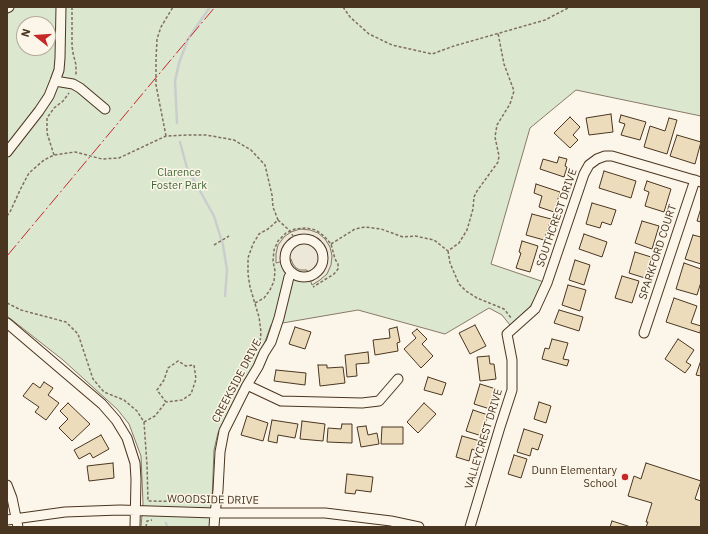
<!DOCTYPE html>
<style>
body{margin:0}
#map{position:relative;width:708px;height:534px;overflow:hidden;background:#fbf6e9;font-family:"IBM Plex Sans",sans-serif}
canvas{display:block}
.frame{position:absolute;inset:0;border:8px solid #4a3520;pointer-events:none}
.north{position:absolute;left:16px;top:16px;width:40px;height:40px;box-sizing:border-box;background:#fbf6e9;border:1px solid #b4a999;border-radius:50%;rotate:287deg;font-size:11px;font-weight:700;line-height:16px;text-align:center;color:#4a3520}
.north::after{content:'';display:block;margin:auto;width:14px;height:18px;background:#c62828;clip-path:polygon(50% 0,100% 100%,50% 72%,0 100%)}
</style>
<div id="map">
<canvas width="708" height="534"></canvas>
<div class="frame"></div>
<div class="north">N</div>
</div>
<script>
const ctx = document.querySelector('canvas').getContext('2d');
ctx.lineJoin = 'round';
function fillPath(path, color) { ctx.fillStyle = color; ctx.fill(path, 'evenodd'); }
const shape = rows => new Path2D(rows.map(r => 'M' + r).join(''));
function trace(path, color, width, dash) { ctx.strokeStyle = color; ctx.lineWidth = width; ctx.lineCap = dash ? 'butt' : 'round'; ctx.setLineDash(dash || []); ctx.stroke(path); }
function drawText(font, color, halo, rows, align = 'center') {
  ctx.font = font + ' "IBM Plex Sans",sans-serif'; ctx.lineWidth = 3; ctx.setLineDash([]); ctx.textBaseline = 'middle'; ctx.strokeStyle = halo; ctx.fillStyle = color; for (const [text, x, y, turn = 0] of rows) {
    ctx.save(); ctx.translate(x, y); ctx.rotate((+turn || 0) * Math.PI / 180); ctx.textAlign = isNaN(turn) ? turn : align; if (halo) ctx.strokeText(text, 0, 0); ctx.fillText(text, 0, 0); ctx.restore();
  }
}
const green = shape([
 [7,7,701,7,701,116,576,90,530,128,491,264,544,282,530,307,510,325,502,315,489,308,445,334,358,310,271,325,262,350,218,433,214,450,211,527,141,527,143,503,141,456,129,424,117,409,63,360,7,316,7,7],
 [24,24,48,24,48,48,24,48,24,24]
]);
fillPath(green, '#dce7d0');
trace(green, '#887966', 1);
const parking = shape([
 [300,229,310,230,318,233,325,239,330,247,332,256,331,265,327,274,320,280,312,285,307,270,300,270,296,268,293,264,291,259,276,263,276,254,278,245,284,237,291,232,300,229]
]);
fillPath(parking, '#ede7d9');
trace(parking, '#887966', 1);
trace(shape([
 [177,123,175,81,179,63,188,39,210,7],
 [180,142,187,168,214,216,223,245,227,270,225,296],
 [166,523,167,527]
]), '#c9cecd', 2.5);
const building = shape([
 [611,114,613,132,589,135,586,118,611,114],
 [621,115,646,122,640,140,621,135,625,124,619,122,621,115],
 [570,117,580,127,573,135,578,140,570,148,554,133,570,117],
 [669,118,677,120,667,154,644,147,650,126,665,131,669,118],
 [677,135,701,142,695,164,670,156,677,135],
 [559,157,567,159,565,166,567,167,564,177,540,169,543,159,557,163,559,157],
 [604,171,636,181,631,198,599,188,604,171],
 [647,181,671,189,664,212,645,206,649,192,644,190,647,181],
 [536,184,560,192,554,212,539,207,542,196,534,193,536,184],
 [592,203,616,210,611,225,602,222,600,228,586,224,592,203],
 [701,208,701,222,697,221,701,208],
 [532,214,551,219,544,240,526,235,532,214],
 [642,221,659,226,652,249,635,243,642,221],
 [584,234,607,242,602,257,579,249,584,234],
 [693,235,701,237,701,264,685,259,693,235],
 [522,241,538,246,530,272,516,268,521,253,519,252,522,241],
 [635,252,651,257,645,278,629,273,635,252],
 [575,260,590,265,584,285,569,280,575,260],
 [684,263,701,269,701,282,697,295,676,289,684,263],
 [622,276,639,281,632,303,615,298,622,276],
 [568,285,586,290,580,311,562,305,568,285],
 [674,298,697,306,691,323,701,326,700,333,666,322,674,298],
 [559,310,583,317,579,331,554,323,559,310],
 [475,325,486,346,470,354,459,333,475,325],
 [295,327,311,332,305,349,289,344,295,327],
 [397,327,400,342,397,343,398,351,375,355,373,340,390,338,389,329,397,327],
 [417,329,427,339,422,344,433,356,421,368,404,349,416,338,412,333,417,329],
 [552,339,568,343,563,359,569,360,567,366,542,359,545,348,549,349,552,339],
 [678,339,694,350,686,362,691,365,685,373,665,359,678,339],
 [368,352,369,363,356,364,357,376,347,377,345,355,368,352],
 [489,356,490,364,494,364,496,379,480,381,477,357,489,356],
 [701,360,701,376,696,375,701,360],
 [318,365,327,365,327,368,343,367,345,383,320,386,318,365],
 [276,370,306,373,305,385,274,381,276,370],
 [428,377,446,383,442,395,424,390,428,377],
 [44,382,53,388,48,395,59,403,46,420,35,412,39,407,23,396,33,383,40,388,44,382],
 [480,384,496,389,490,409,474,404,480,384],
 [539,402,551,406,546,423,534,419,539,402],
 [68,403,90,424,72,441,59,428,68,419,60,411,68,403],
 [424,403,436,414,418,433,407,422,424,403],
 [473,410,488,415,482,436,466,431,473,410],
 [247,416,268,423,263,441,241,435,247,416],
 [272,420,298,424,295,438,278,435,277,443,268,441,272,420],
 [302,421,325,424,323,441,300,439,302,421],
 [342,424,352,424,352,443,327,442,328,428,341,429,342,424],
 [366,426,368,435,377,433,379,444,361,447,357,427,366,426],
 [382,427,403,427,403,444,381,444,382,427],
 [524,429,543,435,538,450,532,448,530,456,517,452,524,429],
 [101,435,109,449,93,458,90,453,79,459,74,450,101,435],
 [462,436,480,441,477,451,472,449,469,461,456,457,462,436],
 [514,455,527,459,521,478,508,474,514,455],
 [113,463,114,478,89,481,87,466,113,463],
 [646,463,701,481,695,499,701,501,701,527,646,527,648,522,646,522,652,503,628,496,634,476,641,479,646,463],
 [347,474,373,477,371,492,356,490,355,494,345,493,347,474],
 [612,521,631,527,610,527,612,521]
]);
fillPath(building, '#ecdcbc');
trace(building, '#4a3520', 1);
const minor = shape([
 [7,8,9,7],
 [55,81,73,84,80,88,105,109],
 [7,152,39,111,49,96,55,81,59,70,60,58,61,7],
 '285 258a19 19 0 1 1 38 0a19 19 0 1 1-38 0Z',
 [7,323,102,404,116,420,127,438,135,463,136,479,135,527],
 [644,333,695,180],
 [247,385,281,401,362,403,379,401,398,379],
 [7,485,12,498,18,527],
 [7,520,65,512,120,510,215,513,325,513,391,521,419,527],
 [214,527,215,513,218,490,220,452,224,431,247,385,258,367,264,353,271,342,279,318,289,277,292,273],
 [470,527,500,427,512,390,512,360,507,334,535,309,547,283,584,174,589,165,597,159,605,156,612,156,701,182]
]);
trace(minor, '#4a3520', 11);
trace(shape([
 [72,7,72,46,73,53,76,65,76,76],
 [343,7,350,17,369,34,392,45,432,54,454,46,545,20,570,7],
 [166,136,156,85,156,60,157,39,161,27,173,7],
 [54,155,47,133,47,118,54,108,63,101,69,93],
 [7,216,10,212,21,188,29,173,44,160,54,155,75,152,102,159,119,158,166,136,189,135,206,135,234,140,251,150,265,165,272,195,273,207,278,220,268,229,259,234,253,244,248,258,248,274,250,287,259,317,261,332,260,343],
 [278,220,290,231,296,241],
 [331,244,355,229,365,227,381,229,403,237,415,236,434,240,448,251,459,243,467,230,473,209,474,197,477,191,498,162,499,156,495,137,497,125,510,104,514,91,504,64,498,33],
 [214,245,229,236],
 [448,251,450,263,459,284,466,291,477,298,504,309,512,319],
 [7,303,21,310,66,322,78,334,93,379,104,392,124,400,137,411,144,422,147,465,148,501,208,502],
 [255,303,264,298,270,290,274,281,275,271,273,261,274,250,278,241,286,233,295,229,306,228,316,230,324,236,331,244,335,259,338,264,338,269,334,274,313,287],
 [144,422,155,416,166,402,157,390,164,380,168,368,178,361,186,366,194,365,196,379,191,394,182,400,166,402],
 [146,527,147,521,152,520]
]), '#7f6f5c', 1.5, [3, 2]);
trace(minor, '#fbf6e9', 9);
trace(shape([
 [7,256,215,7]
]), '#c62828', 1, [14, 3, 2, 3]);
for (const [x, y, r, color] of [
 [625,477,4,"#c62828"]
]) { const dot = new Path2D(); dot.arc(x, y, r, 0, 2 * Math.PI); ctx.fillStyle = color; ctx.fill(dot); trace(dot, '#fbf6e9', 1.5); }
drawText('11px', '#436837', '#fbf6e9', [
 ["Clarence",179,173],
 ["Foster Park",179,186]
]);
drawText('11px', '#4a3520', '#fbf6e9', [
 ["SOUTHCREST DRIVE",557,218,-71],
 ["SPARKFORD COURT",658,252,-72],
 ["CREEKSIDE DRIVE",237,381,-62],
 ["VALLEYCREST DRIVE",484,439,-73],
 ["WOODSIDE DRIVE",213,500,1]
]);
drawText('11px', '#4a3520', '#fbf6e9', [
 ["Dunn Elementary",617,471],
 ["School",617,484]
], 'right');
</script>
